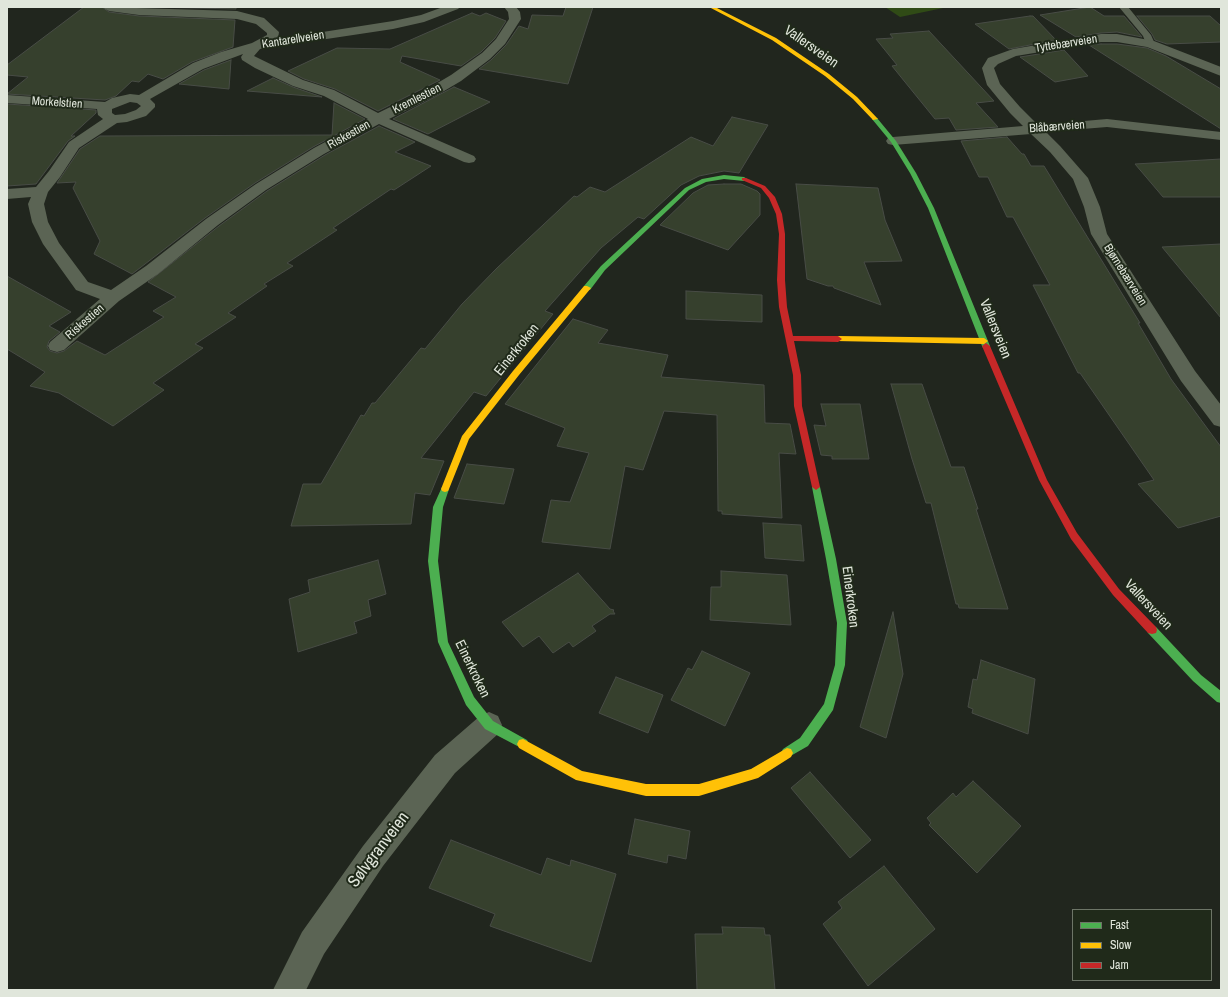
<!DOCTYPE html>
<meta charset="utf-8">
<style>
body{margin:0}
#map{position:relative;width:1228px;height:997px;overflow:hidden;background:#21261e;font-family:"Archivo Narrow",sans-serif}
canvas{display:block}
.frame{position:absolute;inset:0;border:8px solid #e0e6db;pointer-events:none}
.legend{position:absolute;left:1072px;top:909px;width:140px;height:72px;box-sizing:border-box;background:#202a1a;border:1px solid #6d7567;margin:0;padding:5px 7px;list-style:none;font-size:12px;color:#e0e6db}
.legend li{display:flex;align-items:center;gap:8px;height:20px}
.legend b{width:20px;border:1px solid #6d7567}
</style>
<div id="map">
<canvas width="1228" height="997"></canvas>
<div class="frame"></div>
<ul class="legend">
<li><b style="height:5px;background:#4caf50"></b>Fast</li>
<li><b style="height:5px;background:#ffc107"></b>Slow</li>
<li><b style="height:5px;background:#c62828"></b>Jam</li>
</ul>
</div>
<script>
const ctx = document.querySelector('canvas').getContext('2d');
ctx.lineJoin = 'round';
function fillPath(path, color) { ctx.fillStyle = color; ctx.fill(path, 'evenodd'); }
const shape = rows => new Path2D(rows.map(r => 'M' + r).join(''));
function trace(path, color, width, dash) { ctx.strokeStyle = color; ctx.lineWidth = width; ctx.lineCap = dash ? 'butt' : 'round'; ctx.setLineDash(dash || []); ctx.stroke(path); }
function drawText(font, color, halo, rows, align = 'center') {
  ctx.font = font + ' "Archivo Narrow",sans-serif'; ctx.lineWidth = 4; ctx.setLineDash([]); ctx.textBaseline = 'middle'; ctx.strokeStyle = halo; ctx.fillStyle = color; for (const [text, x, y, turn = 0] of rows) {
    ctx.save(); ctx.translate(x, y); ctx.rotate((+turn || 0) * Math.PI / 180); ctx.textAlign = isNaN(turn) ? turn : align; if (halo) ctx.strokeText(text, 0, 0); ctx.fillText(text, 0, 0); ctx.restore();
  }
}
fillPath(shape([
 [885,7,948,7,900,17]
]), '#304b16');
const building = shape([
 [84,7,102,7,109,12,139,16,235,20,233,47,192,62,163,79,148,74,139,82,132,81,116,96,105,100,7,94,28,77,7,75,7,65,84,7],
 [153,7,236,7,236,9,153,7],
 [566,7,593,7,568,84,479,69,491,60,506,45,519,26,528,29,532,15,563,16,566,7],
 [1090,7,1104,16,1124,16,1142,37,1117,32,1101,33,1076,37,1040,15,1090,7],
 [472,13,480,16,486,13,506,21,495,38,481,52,461,66,402,56,400,62,440,80,378,111,335,89,304,79,288,71,337,48,390,49,472,13],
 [1030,16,1033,16,1056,40,1009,49,975,24,1030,16],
 [1137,16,1210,16,1221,26,1221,42,1167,44,1155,40,1152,34,1137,16],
 [929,31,994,101,976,103,998,127,956,130,949,118,935,119,892,66,897,65,876,39,893,38,890,34,929,31],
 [1101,44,1117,44,1147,48,1166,56,1221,89,1221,129,1089,45,1101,44],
 [1064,50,1088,76,1055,82,1020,57,1064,50],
 [231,60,229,89,179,84,204,70,231,60],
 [273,78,293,87,322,97,247,91,273,78],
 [454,87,490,102,428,134,393,119,454,87],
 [334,103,365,119,313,147,255,183,205,218,132,274,94,254,100,241,73,188,76,182,57,183,80,149,100,136,332,135,334,103],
 [7,104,96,110,96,113,71,136,75,136,68,141,36,184,7,186,7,104],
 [732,117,768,125,739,173,724,171,699,176,681,185,644,219,638,217,601,248,545,311,553,314,486,396,474,392,421,458,444,461,430,495,415,493,411,524,291,526,303,484,321,484,361,415,364,416,372,403,375,403,421,348,425,349,462,304,497,268,574,196,577,197,590,187,605,192,691,137,713,146,732,117],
 [379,126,415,142,395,152,431,166,394,190,391,189,333,228,337,230,287,263,293,266,264,284,267,286,228,313,236,317,195,344,203,348,153,383,164,390,113,426,59,393,30,386,45,372,7,349,7,276,71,312,49,326,60,332,49,341,47,347,50,351,57,353,64,351,77,341,105,355,164,317,153,311,176,297,148,282,219,226,267,191,325,155,379,126],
 [1007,137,1022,154,1024,154,1031,166,1044,166,1140,323,1138,323,1171,379,1221,447,1221,516,1178,528,1138,484,1154,480,1080,373,1078,373,1033,285,1050,285,1013,217,1007,217,988,177,979,177,961,141,1007,137],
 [1221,159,1221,197,1163,197,1135,164,1221,159],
 [724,184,741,184,757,191,760,194,760,215,728,250,660,225,693,193,708,185,724,184],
 [796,184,878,188,885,220,902,261,864,262,881,305,834,288,833,286,828,286,807,279,796,184],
 [1221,244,1221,318,1162,247,1221,244],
 [686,291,762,295,762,322,686,319,686,291],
 [573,319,608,330,598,343,668,355,661,377,764,385,765,423,790,424,796,454,779,453,782,518,722,514,722,511,718,511,717,415,664,411,643,470,625,466,610,549,542,542,551,500,570,502,589,453,557,446,565,428,505,404,573,319],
 [891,384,922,384,951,467,964,467,978,509,976,509,1008,609,959,608,958,604,956,604,931,503,926,503,912,459,891,384],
 [821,404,860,404,869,459,832,459,832,456,821,455,814,425,826,426,821,404],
 [467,464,514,469,504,504,454,498,467,464],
 [763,523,801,525,804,561,765,558,763,523],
 [378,560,386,594,368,600,371,616,354,622,357,633,298,652,289,599,310,592,308,580,378,560],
 [721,571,787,575,791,625,710,620,711,587,721,587,721,571],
 [578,573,610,609,614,610,613,611,615,614,610,614,592,626,596,631,573,647,569,642,553,653,539,636,523,647,502,622,578,573],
 [893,612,903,674,886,738,860,727,893,612],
 [702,651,750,673,725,726,671,700,688,668,692,670,702,651],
 [981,660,1035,679,1028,734,972,713,973,709,968,707,973,679,977,680,981,660],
 [616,677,663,695,648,733,599,713,616,677],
 [810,772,871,840,850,858,791,788,810,772],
 [973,781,1021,826,977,873,929,825,931,823,927,818,953,793,956,797,973,781],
 [635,819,690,831,686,859,668,855,667,863,628,854,635,819],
 [451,840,541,875,547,858,570,866,571,860,616,874,591,962,490,926,495,914,429,888,451,840],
 [884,866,935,929,868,986,823,924,842,908,838,902,884,866],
 [722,927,764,928,765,935,770,935,775,990,697,990,695,934,723,934,722,927]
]);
fillPath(building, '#36402d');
trace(building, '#484c46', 1);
fillPath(shape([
 [1119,7,1128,7,1151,35,1155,44,1153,46,1147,46,1143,36,1119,7]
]), '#5b6454');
fillPath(shape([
 [103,7,237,11,264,18,279,32,278,39,393,21,421,15,443,7,460,7,458,9,424,22,393,29,260,49,254,56,303,80,334,90,378,113,429,88,451,75,482,53,496,39,509,19,508,12,504,7,516,7,520,12,521,19,505,44,490,59,461,81,439,94,389,119,474,156,476,159,474,162,469,163,464,162,379,124,324,154,266,190,218,225,158,274,119,301,64,350,57,352,50,350,48,346,50,342,100,299,76,290,43,244,32,222,28,204,31,197,7,199,7,189,36,187,49,171,69,142,103,119,98,115,97,109,7,103,7,95,105,102,112,98,130,94,139,95,193,63,221,52,252,43,267,35,267,33,256,24,237,19,139,15,109,11,105,9,103,7],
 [243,54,241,57,242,60,255,68,293,86,324,96,368,119,314,148,256,184,206,219,146,266,111,290,88,282,59,243,48,222,44,204,48,192,60,177,79,148,117,123,127,122,146,116,155,107,155,104,150,99,203,69,243,54],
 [130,102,137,103,141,106,136,110,125,114,115,115,112,113,112,109,130,102],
 [1101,34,1117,34,1154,41,1221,67,1221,76,1147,47,1117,42,1101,42,1016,56,998,64,994,68,1000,84,1020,107,1038,125,1107,119,1221,132,1221,140,1107,127,1046,132,1060,146,1088,178,1100,207,1107,234,1195,371,1221,405,1221,427,1214,425,1181,381,1091,234,1084,207,1073,179,1050,152,1031,134,893,145,888,144,886,141,888,138,893,137,1023,126,1010,113,987,85,982,68,988,58,1013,49,1101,34],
 [489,712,498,716,502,725,498,734,455,773,383,866,324,954,306,990,273,990,302,932,363,846,435,755,480,716,489,712]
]), '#5b6454');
fillPath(shape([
 [873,118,877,118,896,141,916,173,934,208,990,346,989,348,983,348,982,346,928,208,910,173,891,142,872,119,873,118],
 [724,175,744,177,747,179,744,181,724,179,706,182,689,190,605,270,590,290,584,290,584,286,601,266,685,188,702,179,724,175],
 [816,484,820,487,836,559,847,623,845,665,833,710,808,746,787,758,783,757,781,753,783,749,800,738,824,704,835,665,837,623,826,559,812,487,816,484],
 [445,486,448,487,449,489,443,507,438,561,448,642,474,697,493,721,527,740,529,744,527,748,523,749,485,729,466,705,438,642,428,561,433,507,442,487,445,486],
 [1152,626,1156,627,1201,675,1221,691,1221,703,1217,702,1193,681,1148,633,1147,630,1148,627,1152,626]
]), '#4caf50');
fillPath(shape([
 [709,7,715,7,776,38,829,74,857,97,878,119,873,120,853,99,825,76,772,40,709,7],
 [584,286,587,286,591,288,519,375,469,439,449,489,448,491,445,492,442,491,441,489,462,436,513,371,584,286],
 [838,336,984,338,988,341,984,344,835,341,834,339,838,336],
 [523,739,582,771,646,784,699,784,751,769,787,748,791,749,793,753,791,757,758,778,699,796,646,796,576,780,519,748,517,744,519,740,523,739]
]), '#ffc107');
fillPath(shape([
 [742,178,746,178,765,186,775,197,782,214,785,234,785,280,787,307,793,336,838,336,842,339,838,342,794,341,801,375,802,406,820,487,816,490,812,487,794,406,793,375,779,307,777,280,779,234,776,214,769,198,761,188,742,180,742,178],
 [986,343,990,346,1047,480,1077,533,1119,589,1156,627,1157,630,1156,633,1152,634,1148,633,1113,595,1071,539,1039,480,982,346,986,343]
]), '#c62828');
drawText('12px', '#e0e6db', '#202a1a', [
 ["Kantarellveien",293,40,-9],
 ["Tyttebærveien",1066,44,-9],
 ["Kremlestien",417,99,-27],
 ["Morkelstien",57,103,4],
 ["Blåbærveien",1057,127,-4],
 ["Riskestien",349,135,-29],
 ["Bjørnebærveien",1125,275,58],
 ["Riskestien",85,322,-41]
]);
drawText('14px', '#e0e6db', '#202a1a', [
 ["Vallersveien",811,47,35],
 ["Vallersveien",995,329,68],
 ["Einerkroken",517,350,-51],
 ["Einerkroken",850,597,83],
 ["Vallersveien",1148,605,47],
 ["Einerkroken",472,669,64]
]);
drawText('17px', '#e0e6db', '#202a1a', [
 ["Sølvgranveien",379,850,-53]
]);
</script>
